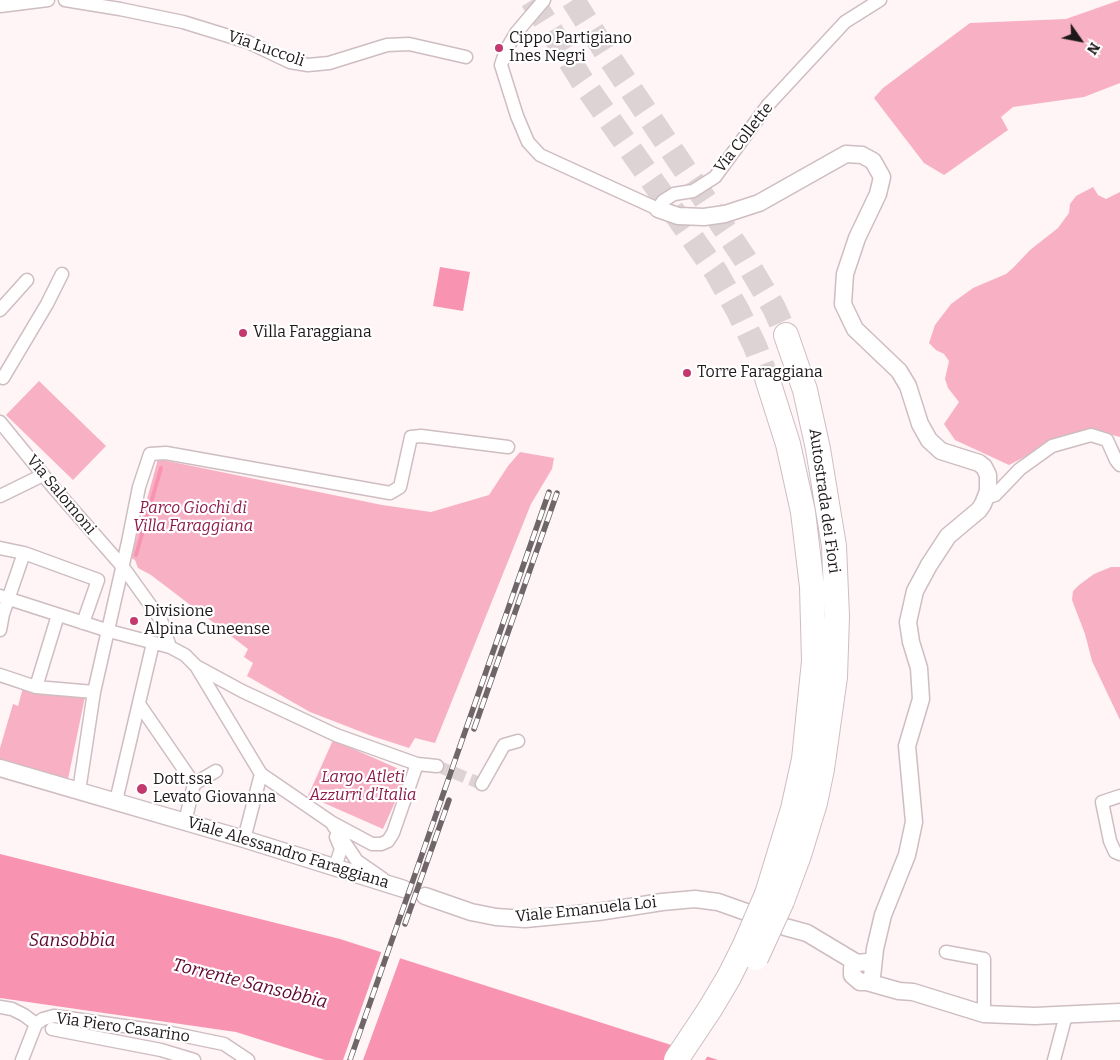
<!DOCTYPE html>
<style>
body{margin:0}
#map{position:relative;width:1120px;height:1060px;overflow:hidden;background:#fff4f6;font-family:Bitter,serif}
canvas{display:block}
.north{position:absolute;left:1055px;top:15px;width:50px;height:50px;-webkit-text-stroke:4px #fff;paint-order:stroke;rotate:123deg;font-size:14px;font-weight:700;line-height:20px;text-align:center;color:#1e181a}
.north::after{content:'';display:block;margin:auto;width:18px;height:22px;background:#1e181a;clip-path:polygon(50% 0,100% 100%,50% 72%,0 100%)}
</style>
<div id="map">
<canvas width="1120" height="1060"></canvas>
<div class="north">N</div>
</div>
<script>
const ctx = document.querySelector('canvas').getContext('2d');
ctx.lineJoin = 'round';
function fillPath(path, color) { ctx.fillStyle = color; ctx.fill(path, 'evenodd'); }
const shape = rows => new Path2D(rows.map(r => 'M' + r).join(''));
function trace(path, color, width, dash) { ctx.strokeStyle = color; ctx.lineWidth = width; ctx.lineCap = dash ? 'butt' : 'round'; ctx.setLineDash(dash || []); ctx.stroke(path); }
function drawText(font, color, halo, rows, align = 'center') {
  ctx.font = font + ' Bitter,serif'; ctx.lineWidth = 4.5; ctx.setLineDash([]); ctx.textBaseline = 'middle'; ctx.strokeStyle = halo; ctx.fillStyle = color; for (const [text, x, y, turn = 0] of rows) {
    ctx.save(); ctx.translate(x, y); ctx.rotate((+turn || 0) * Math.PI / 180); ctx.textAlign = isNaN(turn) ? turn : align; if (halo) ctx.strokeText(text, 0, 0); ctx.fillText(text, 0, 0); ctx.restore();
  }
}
fillPath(shape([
 [1120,0,1120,83,1084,97,1013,107,1001,117,1008,130,944,175,924,163,874,98,883,88,970,23,1066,19],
 [1093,187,1098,195,1106,199,1120,192,1120,437,1105,433,1063,437,1009,465,955,440,944,424,959,402,948,388,945,379,949,361,944,354,936,350,929,343,935,325,951,304,973,288,1006,274,1013,268,1030,250,1058,228,1069,213,1070,204,1076,196],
 [39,381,106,446,73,480,6,415],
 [520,452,554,458,552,469,531,504,435,743,415,738,409,748,372,736,310,712,247,676,253,663,244,657,248,649,151,575,138,568,135,560,131,558,158,459,382,505,431,512,489,495,508,466],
 [1111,567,1120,567,1120,720,1092,661,1085,634,1072,600,1073,591,1079,585,1094,574],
 [23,688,85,697,68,779,0,760,0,748,13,704,18,706],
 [333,740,408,773,383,829,308,796]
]), '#f8b1c4');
fillPath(shape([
 [440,267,470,272,463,311,433,306],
 [0,854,340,939,718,1060,325,1060,236,1032,0,998]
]), '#f894b2');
fillPath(shape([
 [382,950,401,956,363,1060,343,1060],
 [676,1044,709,1054,705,1060,665,1060]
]), '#fff4f6');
trace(shape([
 [136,555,161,468]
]), '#f894b2', 4);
trace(shape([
 [437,766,482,784]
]), '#ddd3d5', 12, [12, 6]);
trace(shape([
 [532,0,581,79,716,272,738,311,755,346,767,378],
 [573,0,607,54,745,259,774,308,786,335]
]), '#ddd3d5', 24, [24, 12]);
const minor = shape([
 [65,0,120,9,183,22,248,42,290,62,308,65,329,63,387,45,409,44,466,57],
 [544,0,516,33,506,50,501,65,517,116,528,142,540,155,658,209,663,201,674,194,693,191,715,177,768,105,845,22,880,0],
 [0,6,48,0],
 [0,310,27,280],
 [3,378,47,304,62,274],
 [0,422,53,487,123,567,161,620,170,647],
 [0,496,43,475],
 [986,498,995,495,1020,469,1052,446,1091,435,1107,440,1116,460,1120,465],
 [0,548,24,553,3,614,0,630],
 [24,553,98,580,83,623],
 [0,596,109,631,170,647,185,655,196,666,261,774,331,822,372,844,381,844,388,841,393,833,417,764,336,735,242,691,196,666],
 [0,675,36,687,94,692],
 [36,687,58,615],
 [139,704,194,784],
 [417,764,437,766],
 [482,784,504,745,518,741],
 [79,791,94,692,128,542,139,487,150,454,166,453,390,493,400,487,411,437,421,436,508,447],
 [1120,796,1102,802,1110,841,1115,852,1120,854],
 [116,801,153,643],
 [185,822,194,784,216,771],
 [333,825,357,861,383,879],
 [244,839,261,774],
 [335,867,341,849,336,837],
 [946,952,984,959,984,1014],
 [0,1007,12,1009,24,1015,36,1024],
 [36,1024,43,1019,54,1016,166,1032,224,1044,248,1060],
 [52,1029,161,1050,194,1060],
 [22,1060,36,1024],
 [1054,1060,1066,1015]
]);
const tertiary = shape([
 [658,209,678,216,704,217,725,214,759,203,846,154,862,155,873,161,882,177,878,194,857,238,845,274,843,304,855,329,899,371,908,386,920,424,929,440,941,451,979,463,984,467,988,475,988,491,983,504,979,510,948,536,929,565,915,591,908,622,911,642,919,668,921,699,907,746,914,822,907,855,883,915,875,949,872,977,867,982,860,982,852,975,852,968,857,963,867,962,872,967],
 [0,768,244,839,404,889],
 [425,896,471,912,496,917,525,919,598,912,662,902,695,899,718,902,749,913],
 [785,927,807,933,857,963],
 [867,982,899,991,913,992,984,1014,1035,1016,1120,1012]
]);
const motorway = shape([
 [767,894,793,809,804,759,814,661,812,587,803,512,788,444,767,378],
 [782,901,799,855,815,803,822,769,835,677,837,616,834,546,818,449,805,390,786,335]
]);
trace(minor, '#cebdc1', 15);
trace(tertiary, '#cebdc1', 19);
trace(motorway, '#cebdc1', 26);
trace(minor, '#fff', 12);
trace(tertiary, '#fff', 16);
trace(motorway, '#fff', 24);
const rail = shape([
 [474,729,557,493],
 [405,924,449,800],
 [350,1060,549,492]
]);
trace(rail, '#6e6668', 5.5);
trace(rail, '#fff', 4, [11]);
const motorwayBridge = shape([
 [756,958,782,901],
 [676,1060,710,1009,729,977,745,945,767,894]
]);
trace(motorwayBridge, '#cebdc1', 26, []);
trace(motorwayBridge, '#fff', 24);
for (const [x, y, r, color] of [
 [499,48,5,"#c3386e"],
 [243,333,5,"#c3386e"],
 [687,373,5,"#c3386e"],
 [134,621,5,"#c3386e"],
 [142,789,6,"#c3386e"]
]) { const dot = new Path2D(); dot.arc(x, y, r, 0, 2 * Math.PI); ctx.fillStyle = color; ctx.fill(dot); trace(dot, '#fff', 2); }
drawText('16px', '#1e181a', '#fff', [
 ["Cippo Partigiano",509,39],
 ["Ines Negri",509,57],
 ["Villa Faraggiana",253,333],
 ["Torre Faraggiana",697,373],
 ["Divisione",144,612],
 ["Alpina Cuneense",144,630],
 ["Dott.ssa",153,780],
 ["Levato Giovanna",153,798]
], 'left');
drawText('16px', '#1e181a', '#fff', [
 ["Via Luccoli",266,49,19],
 ["Via Collette",744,138,-52],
 ["Via Salomoni",61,495,50],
 ["Autostrada dei Fiori",824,501,82],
 ["Viale Alessandro Faraggiana",288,853,17],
 ["Viale Emanuela Loi",586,910,-6],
 ["Via Piero Casarino",123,1028,8]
]);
drawText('italic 16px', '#8e1a4a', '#fff', [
 ["Parco Giochi di",193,509],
 ["Villa Faraggiana",193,527],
 ["Largo Atleti",363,778],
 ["Azzurri d'Italia",363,796]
]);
drawText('italic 18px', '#60062f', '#fff', [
 ["Sansobbia",72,941],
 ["Torrente Sansobbia",250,984,14]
]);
</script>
